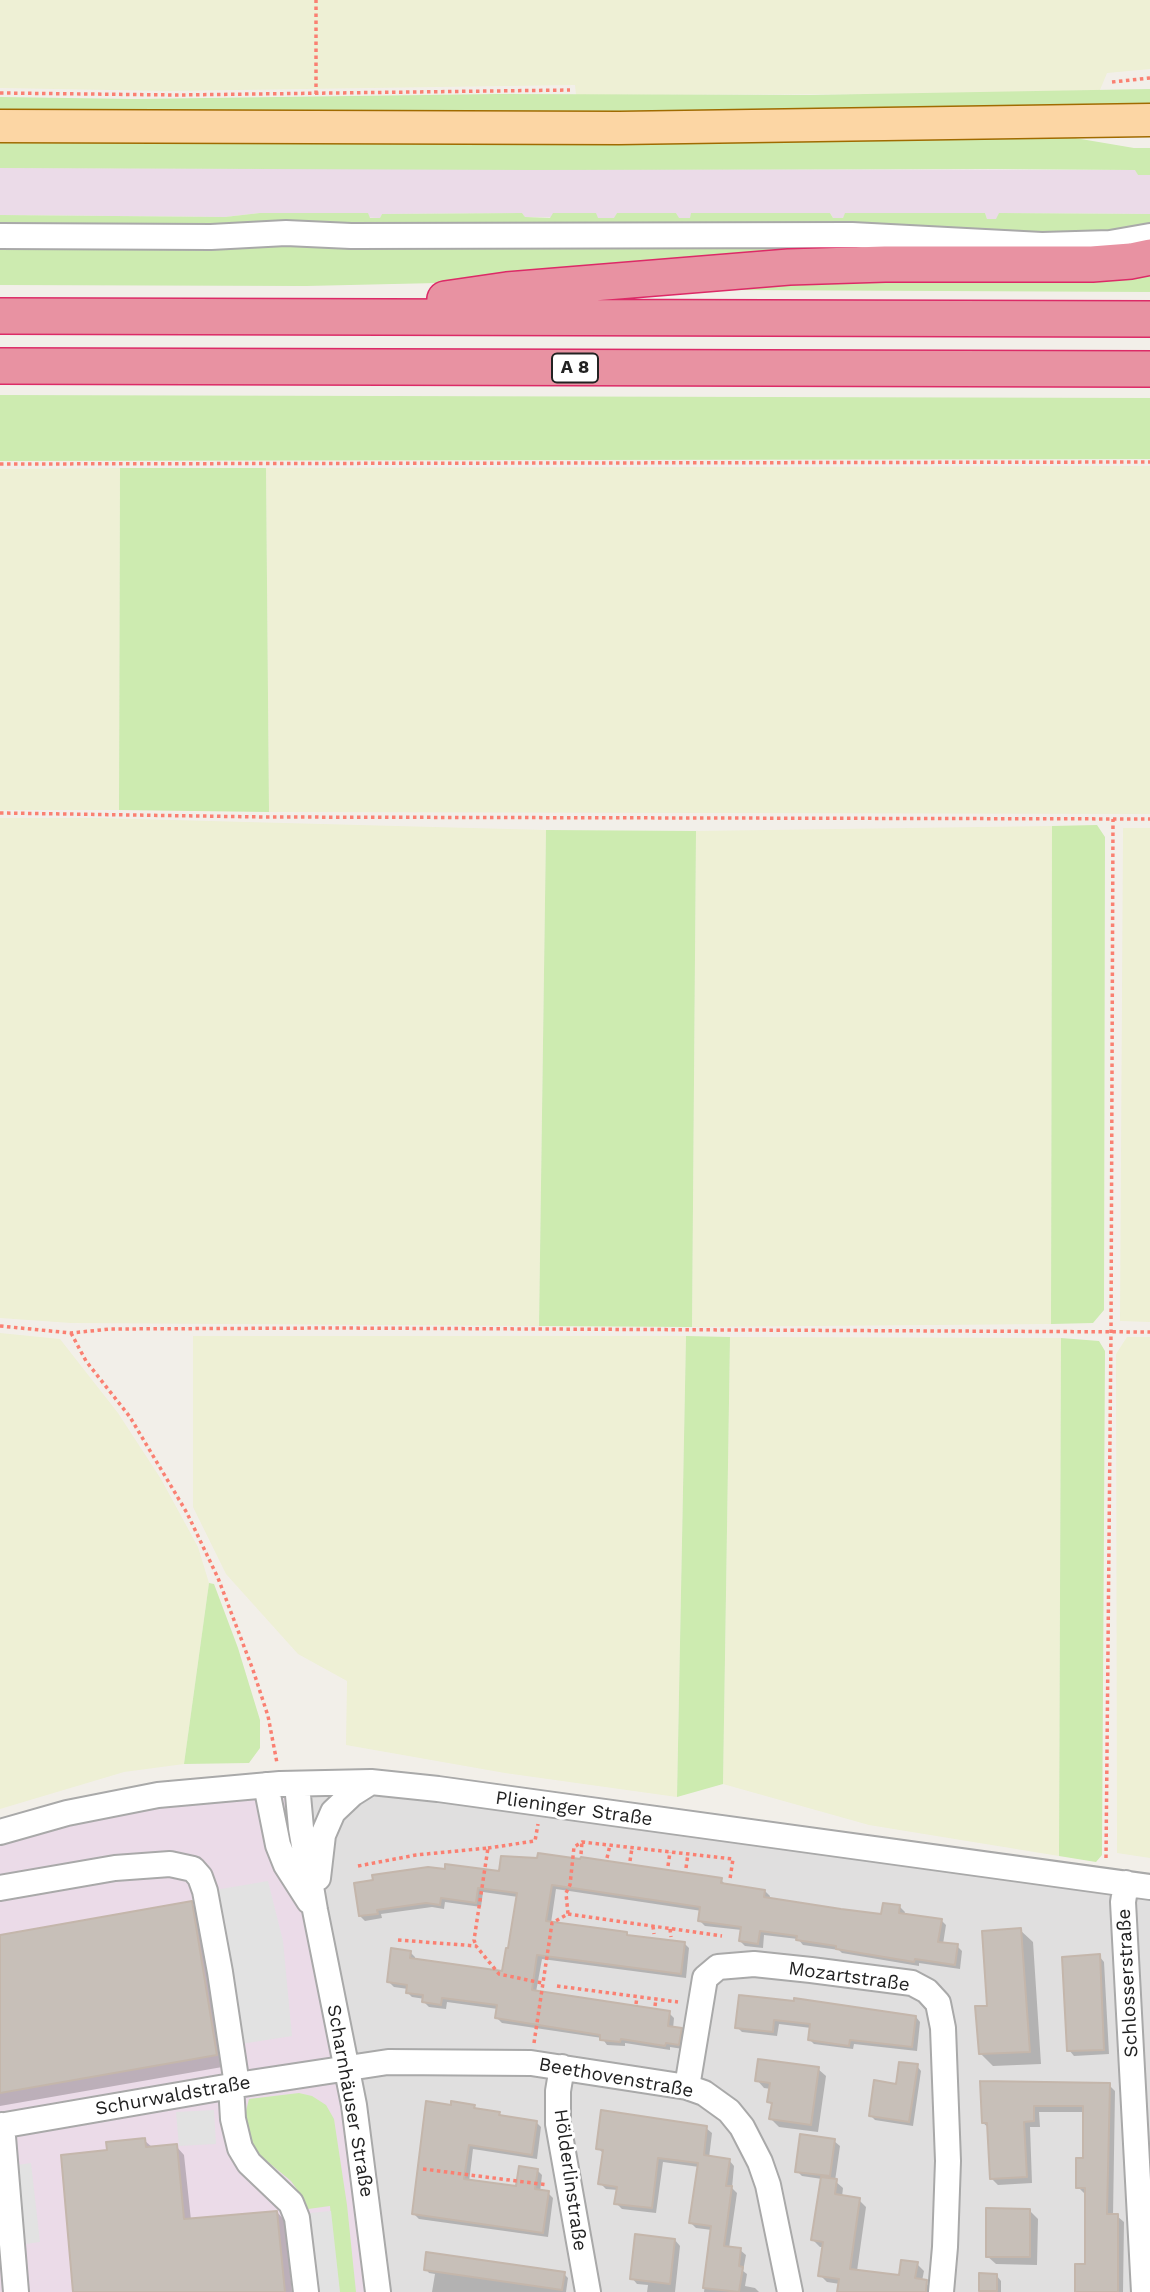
<!DOCTYPE html>
<meta charset="utf-8">
<style>
body{margin:0}
canvas{display:block;background:#f2efe9}
</style>
<canvas width="1150" height="2292"></canvas>
<script>
const ctx = document.querySelector('canvas').getContext('2d');
ctx.lineJoin = 'round';
function fillPath(path, color) { ctx.fillStyle = color; ctx.fill(path, 'evenodd'); }
const shape = rows => new Path2D(rows.map(r => 'M' + r).join(''));
function trace(path, color, width, dash) { ctx.strokeStyle = color; ctx.lineWidth = width; ctx.lineCap = dash ? 'butt' : 'round'; ctx.setLineDash(dash || []); ctx.stroke(path); }
function drawText(font, color, halo, rows, align = 'center') {
  ctx.font = font + ' "Work Sans",sans-serif'; ctx.lineWidth = 6; ctx.setLineDash([]); ctx.textBaseline = 'middle'; ctx.strokeStyle = halo; ctx.fillStyle = color; for (const [text, x, y, turn = 0] of rows) {
    ctx.save(); ctx.translate(x, y); ctx.rotate((+turn || 0) * Math.PI / 180); ctx.textAlign = isNaN(turn) ? turn : align; if (halo) ctx.strokeText(text, 0, 0); ctx.fillText(text, 0, 0); ctx.restore();
  }
}
fillPath(shape([
 [297,1784,1150,1887,1150,2292,378,2292]
]), '#e0dfdf');
fillPath(shape([
 [0,168,1136,170,1138,175,1150,175,1150,214,1000,213,997,219,987,219,985,213,846,213,843,218,833,218,830,213,692,213,690,218,678,218,676,213,617,213,615,218,598,218,525,217,522,213,382,214,380,218,260,213,225,217,0,215],
 [297,1784,378,2292,0,2292,0,1832]
]), '#ebdbe8');
fillPath(shape([
 [0,0,1150,0,1150,69,1107,73,1100,90,946,94,576,95,575,85,168,91,0,88],
 [1150,466,1150,814,269,812,266,468],
 [120,468,119,810,0,810,0,469],
 [0,818,98,818,546,830,539,1326,71,1323,0,1318],
 [1052,826,1051,1324,692,1327,696,831],
 [1123,828,1150,828,1150,1322,1120,1321],
 [0,1333,60,1339,118,1413,161,1479,198,1547,209,1583,184,1764,124,1772,0,1809],
 [193,1336,686,1336,677,1797,505,1773,346,1745,347,1681,298,1654,226,1574,193,1507],
 [730,1337,1061,1338,1059,1856,869,1825,723,1784],
 [1127,1337,1150,1337,1150,1858,1117,1853,1116,1354]
]), '#eef0d5');
fillPath(shape([
 [1150,89,1150,106,653,115,0,113,0,97,135,99,499,94,810,95],
 [1069,137,1134,148,1150,148,1150,175,1138,175,1135,170,995,169,531,170,0,168,0,140],
 [260,213,368,213,370,218,380,218,382,214,522,213,525,217,550,218,553,213,596,213,598,218,614,218,617,213,676,213,679,218,690,218,691,213,830,213,833,218,843,218,845,213,985,213,987,219,996,219,999,213,1150,214,1150,230,481,282,306,286,0,285,0,215,225,217],
 [1150,270,1150,292,732,290,731,284],
 [0,395,1150,398,1150,459,0,461],
 [120,468,266,468,269,812,119,810],
 [1097,825,1105,837,1104,1310,1093,1323,1051,1324,1052,826],
 [546,830,696,831,692,1327,539,1326],
 [686,1336,730,1337,723,1784,677,1797],
 [1061,1338,1099,1341,1105,1351,1102,1855,1096,1862,1059,1856],
 [209,1583,214,1584,238,1648,260,1720,260,1748,249,1763,184,1764],
 [299,2093,312,2096,326,2105,334,2119,347,2205,356,2292,338,2292,330,2206,308,2209,304,2199,291,2181,256,2152,247,2137,244,2119,249,2099]
]), '#cdebb0');
fillPath(shape([
 [268,1881,283,1941,292,2036,241,2044,215,1890],
 [214,2110,216,2144,179,2146,176,2112],
 [31,2163,40,2242,26,2244,17,2165],
 [331,2211,340,2292,318,2292,310,2213]
]), '#e2e2e2');
fillPath(shape([
 [500,1873,721,1880,726,1885,765,1891,770,1896,769,1900,883,1916,900,1907,905,1912,904,1915,941,1920,946,1925,943,1944,957,1946,962,1951,960,1969,919,1963,919,1966,842,1953,839,1950,803,1945,798,1939,764,1935,763,1948,745,1946,740,1941,742,1930,705,1926,700,1921,702,1911,556,1889,551,1923,626,1934,629,1937,684,1943,689,1948,686,1978,542,1959,536,1992,669,2013,674,2018,673,2029,681,2030,686,2035,683,2049,670,2047,670,2050,625,2043,625,2046,607,2045,602,2038,502,2023,497,2018,498,2009,447,2002,446,2009,429,2007,424,2002,425,1999,412,1997,407,1992,408,1989,394,1987,389,1982,410,1952,415,1957,415,1960,504,1973,510,1950,518,1897,483,1892,481,1907,445,1902,444,1909,432,1907,381,1914,382,1918,365,1921,360,1916,356,1884],
 [191,1903,202,1914,228,2066,0,2106,0,1936],
 [1020,1930,1033,1942,1041,2064,993,2066,980,2053,989,2007],
 [1099,1956,1104,1962,1109,2054,1074,2056,1069,2050],
 [795,2003,916,2017,920,2022,917,2051,854,2044,853,2049,814,2044,809,2039,811,2028,779,2024,777,2036,742,2032,737,2027],
 [917,2066,921,2071,913,2126,875,2120,871,2116],
 [818,2069,826,2076,818,2132,779,2127,771,2119,773,2106,769,2102,771,2089,764,2088,757,2080],
 [982,2083,1109,2085,1115,2091,1113,2216,1117,2216,1124,2222,1123,2292,1076,2292,1087,2266,1087,2193,1084,2193,1078,2187,1084,2160,1085,2112,1039,2112,1040,2127,1030,2127,1032,2183,998,2185,992,2179,989,2128,983,2123],
 [474,2106,478,2111,499,2113,503,2117,536,2122,541,2127,537,2159,473,2149,469,2182,517,2188,537,2170,542,2175,540,2192,548,2193,553,2198,548,2237,419,2219,414,2214,452,2107],
 [706,2128,712,2133,709,2158,729,2160,734,2166,732,2188,737,2193,729,2248,740,2250,746,2255,743,2271,747,2274,745,2286,755,2288,759,2292,704,2292,712,2230,696,2228,691,2223,699,2167,663,2162,656,2213,622,2209,616,2203,618,2190,606,2189,600,2183,603,2153,598,2148],
 [144,2140,153,2148,176,2146,184,2155,191,2220,277,2212,285,2221,292,2292,74,2292,109,2152],
 [834,2141,840,2146,835,2181,843,2188,842,2197,859,2200,866,2207,857,2271,900,2277,917,2264,924,2271,922,2281,932,2288,931,2292,839,2292,840,2284,827,2282,820,2275,824,2247,820,2247,813,2240,822,2179,802,2176,797,2171],
 [1030,2211,1038,2219,1037,2265,996,2264,987,2256],
 [675,2240,680,2246,675,2292,647,2292,648,2285,637,2284,632,2278],
 [426,2269,564,2274,568,2278,566,2292,432,2292,435,2274,429,2273],
 [981,2275,997,2276,1001,2281,1001,2292,980,2292]
]), '#0003');
const building = shape([
 [538,1853,580,1859,581,1857,722,1878,721,1883,765,1890,764,1897,841,1909,881,1914,883,1903,900,1905,899,1913,942,1919,938,1942,958,1944,955,1965,915,1959,914,1962,836,1949,836,1946,796,1940,797,1936,760,1931,758,1944,739,1941,741,1927,698,1921,700,1907,552,1885,546,1921,627,1932,627,1935,685,1942,681,1974,537,1955,532,1990,670,2011,668,2026,682,2028,679,2045,666,2043,665,2046,621,2039,620,2042,600,2040,600,2035,495,2018,497,2005,442,1998,441,2005,422,2002,423,1995,406,1993,407,1985,387,1982,391,1948,411,1951,410,1958,502,1971,506,1948,508,1948,517,1893,478,1888,476,1903,441,1898,440,1905,426,1903,377,1910,378,1914,359,1916,354,1883,373,1880,372,1875,428,1867,445,1869,445,1864,499,1871,501,1856,537,1858,538,1853],
 [192,1901,217,2055,0,2093,0,1935,192,1901],
 [1021,1928,1030,2052,979,2054,975,2006,987,2006,982,1931,1021,1928],
 [1100,1954,1104,2050,1067,2051,1062,1957,1100,1954],
 [739,1995,794,2001,794,1998,916,2016,912,2047,850,2040,849,2046,808,2040,810,2024,774,2020,773,2032,735,2028,739,1995],
 [758,2059,819,2067,811,2125,769,2119,772,2103,767,2102,770,2083,755,2081,758,2059],
 [899,2062,918,2064,909,2122,869,2116,874,2080,896,2084,899,2062],
 [980,2081,1110,2083,1107,2214,1118,2214,1118,2292,1075,2292,1075,2264,1085,2264,1085,2188,1076,2188,1076,2158,1083,2158,1083,2106,1034,2106,1034,2121,1024,2122,1027,2177,990,2179,987,2123,982,2123,980,2081],
 [426,2101,451,2105,451,2101,475,2105,474,2108,500,2112,499,2115,537,2121,532,2155,469,2145,464,2179,516,2186,519,2166,538,2169,535,2189,549,2191,543,2233,412,2214,426,2101],
 [601,2110,707,2126,704,2155,730,2159,726,2186,732,2186,724,2246,741,2248,739,2266,743,2267,739,2292,703,2288,711,2226,689,2223,698,2163,658,2158,652,2208,614,2204,617,2187,598,2184,603,2150,596,2149,601,2110],
 [800,2134,835,2139,830,2176,795,2172,800,2134],
 [145,2138,146,2147,177,2144,184,2219,277,2211,285,2292,73,2292,61,2155,107,2150,106,2142,145,2138],
 [821,2177,837,2179,835,2194,860,2198,850,2269,899,2275,901,2260,918,2262,915,2278,927,2280,926,2292,837,2292,839,2279,818,2276,823,2242,811,2240,821,2177],
 [986,2208,1030,2209,1030,2257,986,2257,986,2208],
 [635,2234,675,2239,670,2284,630,2279,635,2234],
 [426,2252,565,2272,562,2290,424,2270,426,2252],
 [979,2273,997,2274,997,2291,979,2291,979,2273]
]);
fillPath(building, '#c7bfb8');
trace(building, '#c4b6ab', 2);
const minor = shape([
 [0,236,211,237,286,233,351,236,852,235,1042,245,1110,243,1150,236],
 [297,1784,301,1828,315,1910,354,2105,378,2292],
 [266,1785,278,1845,286,1865,309,1901],
 [0,1832,67,1813,158,1795,280,1784,371,1782,438,1789,1150,1887],
 [318,1878,323,1835,333,1812,352,1794,371,1782],
 [1126,1883,1123,1902,1144,2292],
 [0,1888,115,1868,170,1864,193,1869,200,1877,205,1891,220,1972,237,2085],
 [562,2067,558,2091,558,2124,588,2292],
 [231,2086,233,2119,240,2148,249,2163,291,2203,297,2218,306,2292],
 [687,2087,705,1978,718,1967,754,1964,811,1970,912,1983,927,1991,938,2003,943,2028,948,2161,945,2247,941,2292],
 [2,2125,16,2292],
 [0,2126,237,2085,388,2062,531,2063,687,2087,704,2093,729,2111,742,2127,760,2162,768,2185,790,2292]
]);
const major = shape([
 [0,126,619,128,1150,120]
]);
const highway = shape([
 [445,299,507,290,789,267,885,264,1092,264,1131,261,1150,257],
 [0,316,1150,319],
 [0,366,1150,369]
]);
trace(minor, '#a9a9a9', 28);
trace(major, '#a06b00', 35);
trace(highway, '#dc2a67', 38);
trace(shape([
 [1112,82,1150,78],
 [0,93,176,95,570,90],
 [316,94,316,0],
 [0,464,1150,462],
 [0,813,265,817,1150,819],
 [0,1326,71,1333,110,1329,334,1328,1150,1332],
 [71,1333,86,1361,130,1417,187,1513,218,1578,253,1670,268,1716,277,1763],
 [488,1848,535,1841,538,1824],
 [581,1854,582,1842],
 [607,1858,610,1845],
 [1106,1858,1111,1332,1113,819],
 [630,1861,632,1848],
 [358,1866,416,1855,488,1848,474,1940,476,1946],
 [668,1866,670,1852],
 [686,1868,688,1854],
 [568,1914,722,1936],
 [653,1926,654,1934],
 [670,1929,671,1937],
 [398,1940,476,1946,499,1974,542,1983],
 [557,1986,678,2002],
 [636,2004,637,1997],
 [655,2006,656,1999],
 [534,2043,552,1923,568,1914,566,1893,570,1885,574,1847,582,1842,733,1859,730,1879],
 [423,2169,548,2185]
]), '#fa8072', 3.5, [3.5, 3.5]);
trace(minor, '#fff', 24);
trace(major, '#fcd6a4', 32);
trace(highway, '#e892a2', 35);
for (const [x, y, w] of [
 [575,368,46]
]) { const box = new Path2D(); box.roundRect(x - w / 2, y - 14.5, w, 29, 5); ctx.fillStyle = '#fff'; ctx.fill(box); trace(box, '#222', 2); }
drawText('bold 18px', '#222', null, [
 ["A 8",575,368]
]);
drawText('19px', '#222', '#fff', [
 ["Plieninger Straße",574,1809,8],
 ["Mozartstraße",849,1977,8],
 ["Schlosserstraße",1128,1983,-93],
 ["Beethovenstraße",616,2078,10],
 ["Schurwaldstraße",173,2096,-10],
 ["Scharnhäuser Straße",350,2101,80],
 ["Hölderlinstraße",570,2180,82]
]);
</script>
